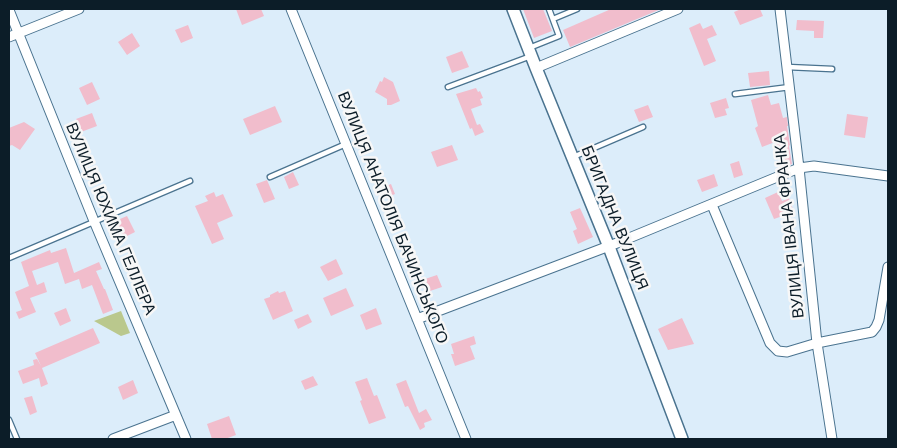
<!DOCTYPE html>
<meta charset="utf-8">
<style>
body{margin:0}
#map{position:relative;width:897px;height:448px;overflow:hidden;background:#dcedfa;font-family:"DM Sans",sans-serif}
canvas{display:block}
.frame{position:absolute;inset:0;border:10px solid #0c1d28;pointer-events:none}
</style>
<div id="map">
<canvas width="897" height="448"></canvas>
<div class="frame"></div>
</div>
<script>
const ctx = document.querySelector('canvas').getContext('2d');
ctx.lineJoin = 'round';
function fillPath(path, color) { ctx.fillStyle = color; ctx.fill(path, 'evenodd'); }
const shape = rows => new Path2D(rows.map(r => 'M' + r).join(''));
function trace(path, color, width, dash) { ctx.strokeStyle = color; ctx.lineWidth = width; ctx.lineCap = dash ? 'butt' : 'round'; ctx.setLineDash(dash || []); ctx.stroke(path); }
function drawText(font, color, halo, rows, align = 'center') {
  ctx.font = font + ' "DM Sans",sans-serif'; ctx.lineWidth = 5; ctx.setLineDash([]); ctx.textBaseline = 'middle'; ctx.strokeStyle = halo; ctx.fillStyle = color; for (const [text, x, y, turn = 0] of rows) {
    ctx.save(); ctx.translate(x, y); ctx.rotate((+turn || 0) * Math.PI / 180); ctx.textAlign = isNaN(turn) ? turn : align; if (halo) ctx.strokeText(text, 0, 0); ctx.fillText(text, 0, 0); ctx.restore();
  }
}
fillPath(shape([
 [121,311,130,333,121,336,94,321]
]), '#bac88d');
fillPath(shape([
 [236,9,261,9,264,16,242,25],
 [523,9,543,9,552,31,534,38],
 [611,9,661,9,570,47,563,30],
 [741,9,760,9,763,16,740,25,734,12],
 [797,20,824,21,823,38,814,38,814,31,796,30],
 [700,23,703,29,712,25,717,35,707,39,716,61,704,66,689,28],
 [188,25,193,38,181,43,175,30],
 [132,33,140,46,127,55,118,42],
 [462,51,469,67,452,73,446,57],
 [769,71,770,85,750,87,748,73],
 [384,77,393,82,400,101,391,105,387,105,387,99,375,92,380,81,382,82],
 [92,82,100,99,87,105,79,88],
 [476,88,478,92,480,91,483,98,480,99,482,105,471,109,477,125,480,124,484,132,475,136,472,128,470,129,456,94],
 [768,95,771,105,779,103,783,118,787,117,788,126,787,126,790,145,789,146,792,164,787,166,781,149,778,150,775,142,762,147,755,128,758,126,751,100],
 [726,98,729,108,725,109,727,115,715,118,710,103],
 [648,105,653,117,639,122,634,110],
 [275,106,282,122,250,135,243,119],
 [92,113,97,126,81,132,76,119],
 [847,114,868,117,865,138,844,135],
 [24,122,35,129,20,150,12,145,9,146,9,128],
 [452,145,458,160,437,167,431,152],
 [739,161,743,175,734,178,730,164],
 [293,172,299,185,289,189,284,177],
 [714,174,718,186,702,192,697,180],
 [267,180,275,199,264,203,256,184],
 [391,184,395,194,383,199,379,189],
 [214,192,216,197,223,194,233,216,217,223,224,239,212,244,195,206,208,201,205,196],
 [778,192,782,201,789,198,794,212,774,219,765,198],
 [580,208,593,237,578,244,573,231,577,229,570,212],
 [127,216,135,232,121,239,113,222],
 [66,248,74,273,99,262,102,269,96,271,104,289,105,289,113,310,103,314,92,285,82,289,79,279,65,284,58,262,32,271,37,285,44,282,47,292,30,298,36,312,19,319,16,312,22,310,15,292,29,286,21,262,50,250,51,253],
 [336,259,343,274,328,281,320,267],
 [437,275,442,287,430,291,425,279],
 [346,288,354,306,331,316,323,298],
 [278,291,279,293,285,291,293,311,273,320,264,299,270,297,270,295],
 [66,308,71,321,60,326,54,313],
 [376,308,382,324,366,330,360,315],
 [308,314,312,322,298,329,294,320],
 [682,318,694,344,668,350,658,329],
 [93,328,100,343,42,368,48,384,41,387,39,378,23,384,18,371,34,365,33,360,37,359,41,366,35,353],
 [474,336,476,344,470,346,475,359,455,366,451,354,454,354,451,344],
 [313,376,318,385,305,390,301,381],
 [367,378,374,396,377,395,386,418,369,424,360,401,362,400,355,382],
 [133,380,138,393,123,400,118,387],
 [406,380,419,413,426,409,432,420,424,423,425,427,420,430,408,406,405,407,396,384],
 [32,396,37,412,30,415,24,398],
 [229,416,236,435,225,439,212,439,207,424]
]), '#f1bdcc');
const service = shape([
 [553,19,577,9],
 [529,48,559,36,549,9],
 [787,67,832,69],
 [448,87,531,56],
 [735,94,790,87],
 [573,157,643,127],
 [270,177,346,144],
 [9,258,190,181],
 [9,420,17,439]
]);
const minor = shape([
 [291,9,466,439],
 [780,9,799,168,817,343,832,439],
 [9,10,94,221,186,439],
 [9,37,79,9],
 [536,68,678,9],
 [712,205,770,343,778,351,787,352,817,343,872,332,876,327,879,320,888,267],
 [417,319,617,243,799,168,814,166,888,176],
 [113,439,176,415]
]);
const tertiary = shape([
 [513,9,536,68,609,247,682,439]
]);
trace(service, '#4a738f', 7);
trace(minor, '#4a738f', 11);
trace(tertiary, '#4a738f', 14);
trace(service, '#fff', 4.5);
trace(minor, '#fff', 9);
trace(tertiary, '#fff', 11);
drawText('16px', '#0c1d28', '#f7f7f7', [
 ["ВУЛИЦЯ АНАТОЛІЯ БАЧИНСЬКОГО",392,218,68],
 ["БРИГАДНА ВУЛИЦЯ",614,218,68],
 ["ВУЛИЦЯ ЮХИМА ГЕЛЛЕРА",110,219,67],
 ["ВУЛИЦЯ ІВАНА ФРАНКА",790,226,-96]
]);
</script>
